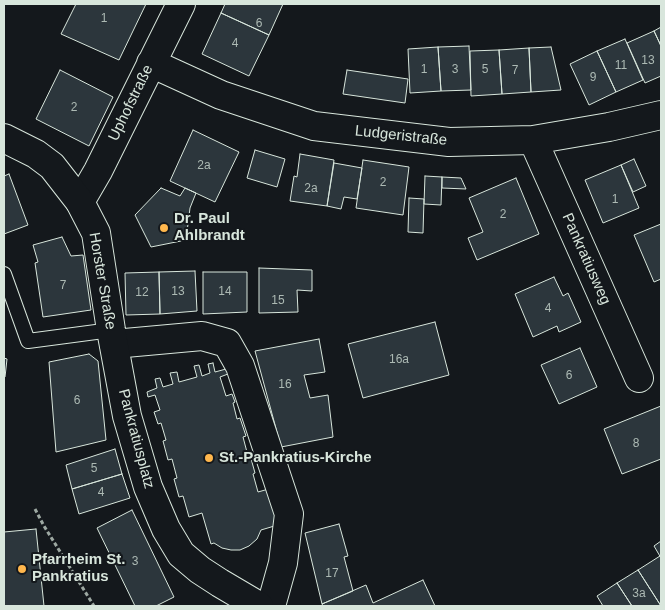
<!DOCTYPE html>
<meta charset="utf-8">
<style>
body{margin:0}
#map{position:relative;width:665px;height:610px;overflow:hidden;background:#14181c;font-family:Arial,sans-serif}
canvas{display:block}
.frame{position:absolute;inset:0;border:5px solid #d8e6dc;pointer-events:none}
</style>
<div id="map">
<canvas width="665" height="610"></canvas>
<div class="frame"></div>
</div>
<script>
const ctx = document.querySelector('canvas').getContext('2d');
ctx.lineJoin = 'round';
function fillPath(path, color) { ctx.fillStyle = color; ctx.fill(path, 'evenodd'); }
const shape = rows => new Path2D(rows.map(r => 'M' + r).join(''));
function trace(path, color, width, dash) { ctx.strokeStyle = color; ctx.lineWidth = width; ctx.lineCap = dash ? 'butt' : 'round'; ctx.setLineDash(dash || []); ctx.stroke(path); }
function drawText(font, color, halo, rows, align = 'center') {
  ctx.font = font + ' Arial,sans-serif'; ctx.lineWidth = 4; ctx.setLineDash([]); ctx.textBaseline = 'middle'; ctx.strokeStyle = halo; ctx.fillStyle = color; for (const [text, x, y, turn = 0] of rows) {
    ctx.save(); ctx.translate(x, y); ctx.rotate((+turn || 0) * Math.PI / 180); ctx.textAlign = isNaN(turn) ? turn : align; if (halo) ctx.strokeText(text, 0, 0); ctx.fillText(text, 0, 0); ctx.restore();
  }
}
const building = shape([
 [76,4,146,4,119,60,61,34,76,4],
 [225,4,283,4,269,35,221,13,225,4],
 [221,13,269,35,249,76,202,54,221,13],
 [661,27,661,46,654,31,661,27],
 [654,31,661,46,661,76,645,83,627,43,654,31],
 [625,39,643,80,616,92,597,51,625,39],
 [469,46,471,90,441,91,438,47,469,46],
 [438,47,441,91,410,93,408,49,438,47],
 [551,47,561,90,531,92,529,48,551,47],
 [529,48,531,92,502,94,499,50,529,48],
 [499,50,502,94,471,96,470,51,499,50],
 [597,51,616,92,589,105,570,64,597,51],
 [60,70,113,97,89,146,36,119,60,70],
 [347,70,408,79,405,103,343,94,347,70],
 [193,130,239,152,215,202,170,181,193,130],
 [255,150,285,159,277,187,247,178,255,150],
 [300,154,334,160,327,206,290,201,294,176,297,177,300,154],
 [634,159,646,186,633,192,621,165,634,159],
 [363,160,409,167,403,215,356,208,363,160],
 [334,163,362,168,357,199,344,197,341,209,327,206,334,163],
 [621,165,639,208,603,223,585,180,621,165],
 [9,174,28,225,4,234,4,176,9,174],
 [425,176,442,177,441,205,424,204,425,176],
 [442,177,461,178,466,189,442,188,442,177],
 [516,178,539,234,477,260,468,238,483,232,469,198,516,178],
 [161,188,180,196,185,188,196,193,190,208,186,240,151,247,135,215,161,188],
 [409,198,424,199,423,233,408,232,409,198],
 [661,224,661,279,654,282,634,235,661,224],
 [62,237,71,256,83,255,91,310,43,317,35,263,38,262,33,245,62,237],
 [259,268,312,270,312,291,297,290,298,312,259,313,259,268],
 [195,271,197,311,160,314,159,272,195,271],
 [159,272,160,314,126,315,125,273,159,272],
 [203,272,247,272,247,312,203,314,203,272],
 [554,277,563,296,568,293,581,322,559,332,557,326,533,337,515,294,554,277],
 [435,322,449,375,363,398,348,344,435,322],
 [319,339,325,372,304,375,310,398,328,395,333,437,281,447,255,351,319,339],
 [580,348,597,387,559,404,541,365,580,348],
 [89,354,98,361,106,440,56,452,49,362,89,354],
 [4,358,7,359,5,377,4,377,4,358],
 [213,363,215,372,226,369,228,374,220,377,226,396,232,394,235,402,233,403,237,419,240,418,246,436,243,437,248,456,250,455,255,473,253,474,258,492,272,488,281,524,261,530,257,539,249,546,240,550,231,550,222,548,214,543,211,544,202,513,189,517,183,496,179,497,174,479,177,478,172,459,168,460,163,441,166,440,161,423,158,424,154,412,160,410,155,395,148,397,147,392,157,388,155,379,160,378,163,387,173,384,170,373,177,372,179,382,197,377,194,366,199,365,202,376,210,373,208,364,213,363],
 [661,406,661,459,622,474,604,429,661,406],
 [115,449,122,474,72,489,66,465,115,449],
 [122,474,130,498,79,514,72,489,122,474],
 [132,510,174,597,156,606,135,606,97,528,132,510],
 [339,524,348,556,344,557,353,591,322,604,305,533,339,524],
 [36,529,44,606,4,606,4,532,36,529],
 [661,541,661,558,654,546,661,541],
 [660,556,661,558,661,606,638,570,660,556],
 [638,570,661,606,632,606,617,583,638,570],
 [423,580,435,606,323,606,322,604,366,585,373,603,423,580],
 [617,583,632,606,603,606,597,596,617,583]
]);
fillPath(building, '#2c363c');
trace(building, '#d8e6dc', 1);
const lane = shape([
 [4,274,28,341,111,330]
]);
const street = shape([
 [151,63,221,95,314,126,449,142,533,140,609,127,661,115],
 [533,140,639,378],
 [80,202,98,171,181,4],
 [114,344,202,336,227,343,240,366,289,514,283,563,271,606]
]);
const secondary = shape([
 [4,138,36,154,52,166,80,202,96,233,111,330,127,416,148,487,166,529,181,554,200,570,220,583,259,606]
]);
trace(lane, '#d8e6dc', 16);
trace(street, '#d8e6dc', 30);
trace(secondary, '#d8e6dc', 30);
trace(shape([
 [35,509,44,526,94,606]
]), '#9da8a2', 3, [4, 2.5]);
trace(lane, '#14181c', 14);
trace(street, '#14181c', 28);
trace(secondary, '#14181c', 28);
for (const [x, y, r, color] of [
 [164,228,5,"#ffb74d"],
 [209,458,5,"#ffb74d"],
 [22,569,5,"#ffb74d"]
]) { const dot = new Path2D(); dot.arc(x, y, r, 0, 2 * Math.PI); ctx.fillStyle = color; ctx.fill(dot); trace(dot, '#14181c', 2); }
drawText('12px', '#adbab4', null, [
 ["1",104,19],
 ["6",259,24],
 ["4",235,44],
 ["13",648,61],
 ["11",621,66],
 ["1",424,70],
 ["3",455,70],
 ["5",485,70],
 ["7",515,71],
 ["9",593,78],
 ["2",74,108],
 ["2a",204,166],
 ["2",383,183],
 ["2a",311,189],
 ["1",615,200],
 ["2",503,215],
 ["7",63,286],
 ["13",178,292],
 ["14",225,292],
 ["12",142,293],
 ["15",278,301],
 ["4",548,309],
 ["16a",399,360],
 ["6",569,376],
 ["16",285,385],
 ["6",77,401],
 ["8",636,444],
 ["5",94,469],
 ["4",101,493],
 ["3",135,562],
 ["17",332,574],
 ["3a",639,594]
]);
drawText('15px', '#d8e6dc', '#14181c', [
 ["Uphofstraße",131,103,-64],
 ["Ludgeristraße",401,136,6],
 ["Pankratiusweg",586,259,66],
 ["Horster Straße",102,281,80],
 ["Pankratiusplatz",136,439,75]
]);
drawText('bold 15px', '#d8e6dc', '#14181c', [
 ["Dr. Paul",174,219],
 ["Ahlbrandt",174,236],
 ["St.-Pankratius-Kirche",219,458],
 ["Pfarrheim St.",32,560],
 ["Pankratius",32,577]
], 'left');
</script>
